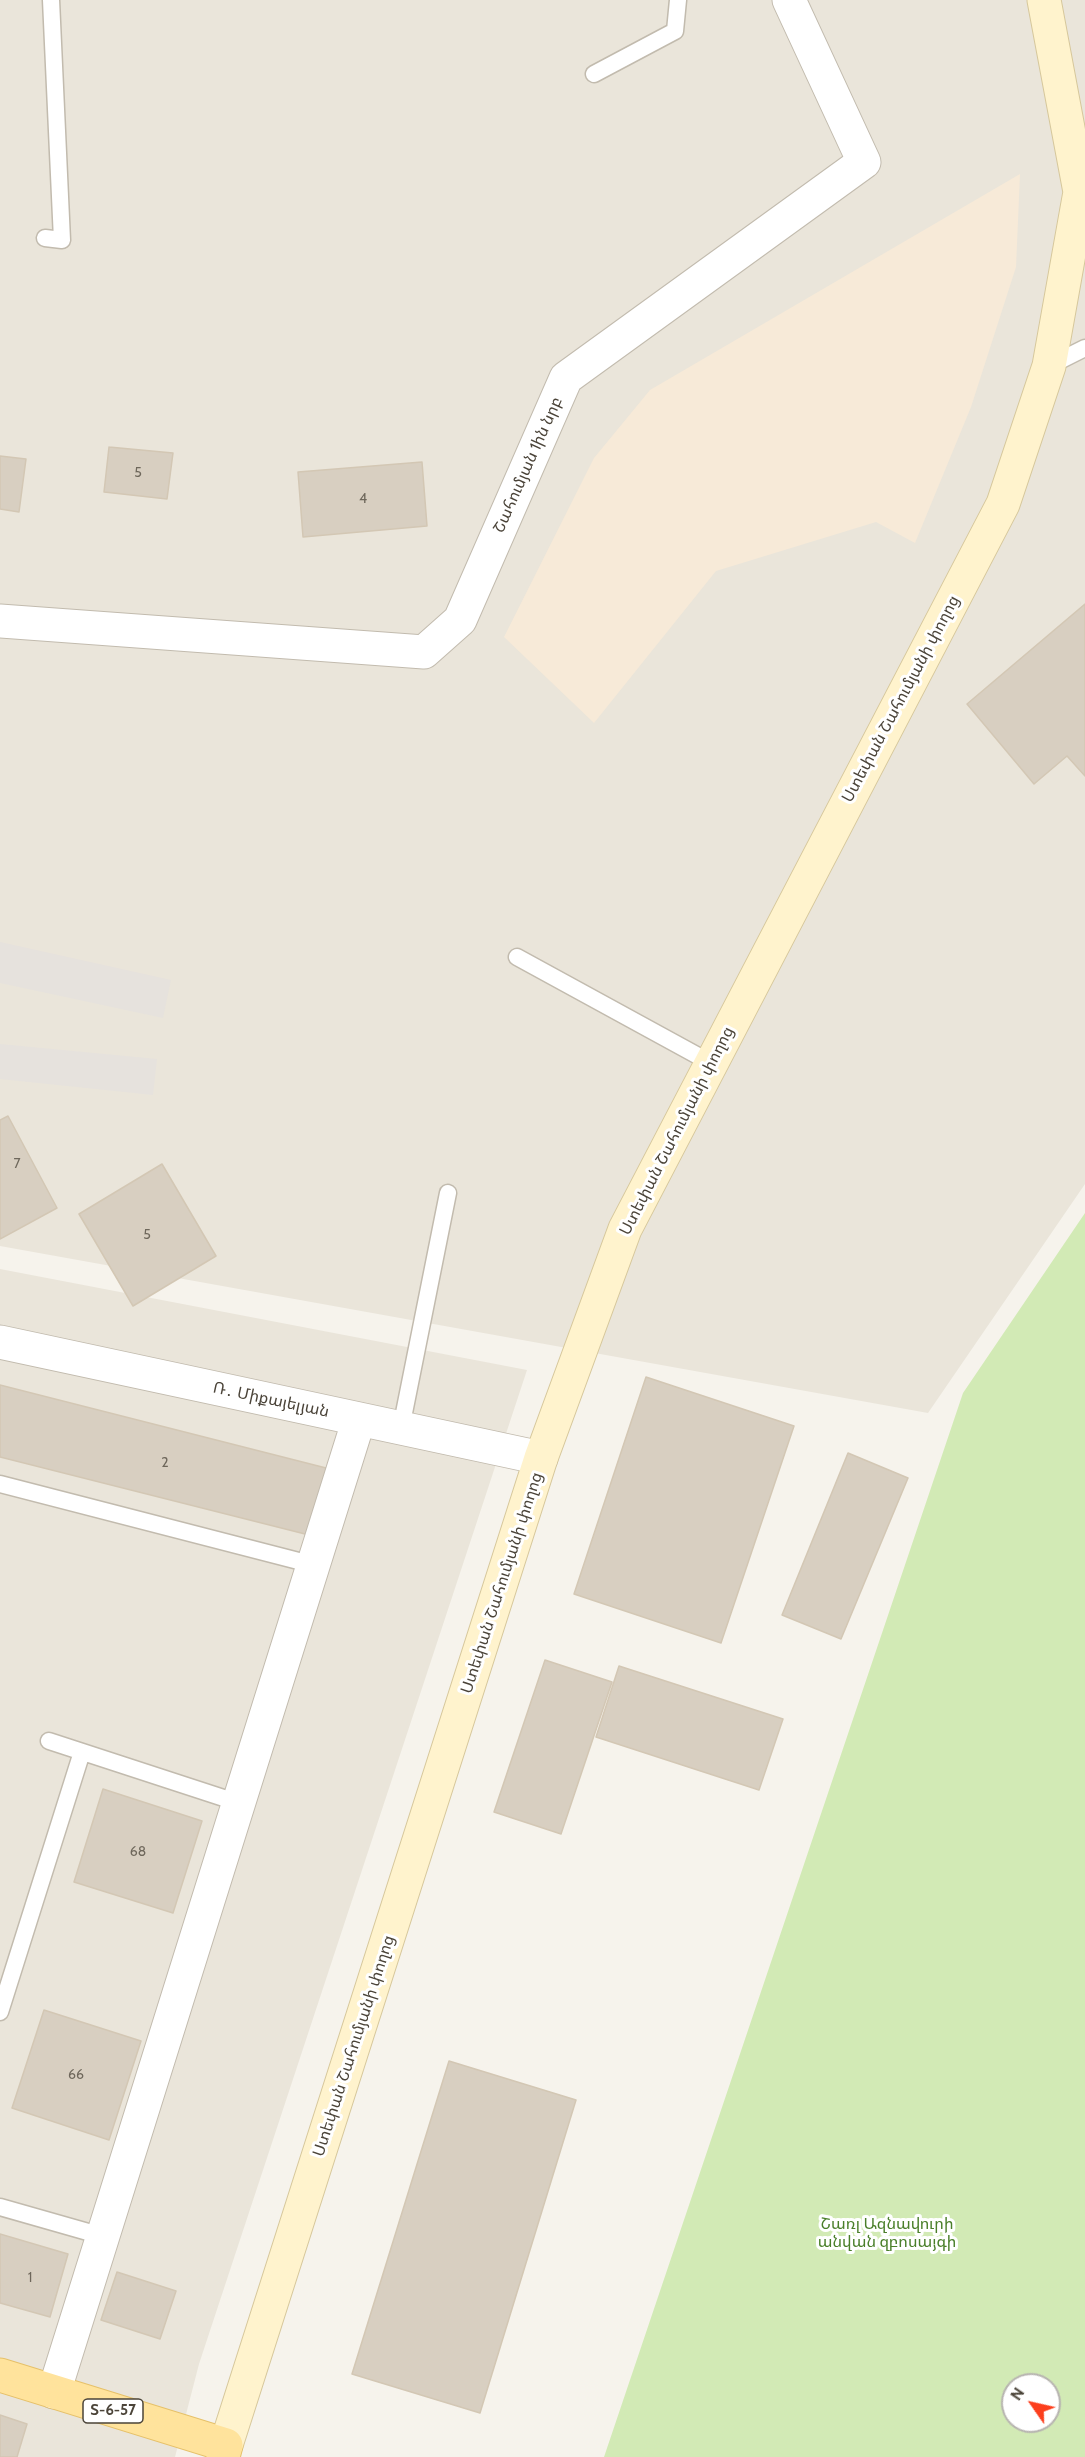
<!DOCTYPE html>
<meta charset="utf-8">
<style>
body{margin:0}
#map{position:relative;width:1085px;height:2457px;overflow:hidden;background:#f6f3ec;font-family:Cabin,sans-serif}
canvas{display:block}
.north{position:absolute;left:1001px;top:2373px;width:60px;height:60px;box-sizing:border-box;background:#fff;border:2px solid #b7b4b0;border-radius:50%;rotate:304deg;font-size:16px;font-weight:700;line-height:24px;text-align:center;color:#4b4439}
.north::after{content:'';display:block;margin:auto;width:21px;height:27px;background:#fc3f1d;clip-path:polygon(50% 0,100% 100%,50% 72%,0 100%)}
</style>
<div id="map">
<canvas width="1085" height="2457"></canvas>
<div class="north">N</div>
</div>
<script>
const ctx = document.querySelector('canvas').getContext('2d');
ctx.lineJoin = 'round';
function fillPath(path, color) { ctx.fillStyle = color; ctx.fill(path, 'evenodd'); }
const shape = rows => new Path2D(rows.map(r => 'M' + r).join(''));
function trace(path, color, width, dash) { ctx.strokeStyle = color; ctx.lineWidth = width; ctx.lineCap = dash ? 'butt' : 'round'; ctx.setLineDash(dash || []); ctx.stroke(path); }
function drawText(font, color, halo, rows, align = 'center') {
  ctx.font = font + ' Cabin,"Noto Sans Armenian",sans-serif'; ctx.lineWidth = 6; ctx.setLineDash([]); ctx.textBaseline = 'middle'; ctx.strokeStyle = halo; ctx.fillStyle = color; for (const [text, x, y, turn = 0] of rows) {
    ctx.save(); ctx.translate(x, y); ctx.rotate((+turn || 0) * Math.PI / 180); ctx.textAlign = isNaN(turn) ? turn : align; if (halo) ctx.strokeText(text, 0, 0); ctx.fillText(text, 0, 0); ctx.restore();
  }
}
fillPath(shape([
 [0,0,1085,0,1085,1184,928,1413,0,1246],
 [0,1269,527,1370,199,2364,175,2457,0,2457]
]), '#eae5da');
fillPath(shape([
 [1020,174,1016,267,971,407,915,543,876,522,716,571,594,723,504,637,594,458,650,390]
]), '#f7ead8');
fillPath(shape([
 [0,942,171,980,163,1018,0,983],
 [0,1044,157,1059,153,1095,0,1079]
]), '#e6e2dd');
fillPath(shape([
 [1085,1213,1085,2457,604,2457,963,1393],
 [1013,2385,1049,2385,1049,2421,1013,2421]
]), '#d2eab5');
const building = shape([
 [109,447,173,453,167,499,104,492,109,447],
 [0,456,26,459,19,512,0,509,0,456],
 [422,462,427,526,303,537,298,472,422,462],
 [1085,604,1085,776,1067,756,1034,784,967,704,1085,604],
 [8,1116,57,1208,0,1239,0,1120,8,1116],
 [162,1164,216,1256,133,1306,79,1214,162,1164],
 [646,1377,794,1426,721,1643,574,1594,646,1377],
 [0,1385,330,1469,313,1536,0,1457,0,1385],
 [848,1453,908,1478,841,1639,782,1615,848,1453],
 [545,1660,612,1682,561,1834,494,1812,545,1660],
 [619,1666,783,1719,759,1790,596,1737,619,1666],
 [103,1789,202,1821,173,1913,74,1882,103,1789],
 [44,2010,141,2041,109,2140,12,2108,44,2010],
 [449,2061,576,2100,480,2413,352,2374,449,2061],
 [0,2234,68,2254,50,2317,0,2303,0,2234],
 [117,2272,176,2291,160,2339,101,2320,117,2272],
 [0,2415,27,2424,17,2457,0,2457,0,2415]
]);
fillPath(building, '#d8cfc1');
trace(building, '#d3c7b4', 1.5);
const lane = shape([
 [594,74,675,31,678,0],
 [45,238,62,240,51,0],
 [1049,366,1085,348],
 [517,957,711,1063],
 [401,1428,448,1193],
 [0,1484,314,1565],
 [49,1741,239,1803],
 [0,2012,82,1752],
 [0,2207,102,2236]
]);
const street = shape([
 [0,621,424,652,460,620,566,378,864,162,789,0],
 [0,1342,541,1458],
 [54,2392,359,1419]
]);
const secondary = shape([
 [226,2445,541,1458,625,1229,1003,504,1049,366,1080,192,1044,0]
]);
const primary = shape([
 [0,2375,226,2445,223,2457]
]);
trace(lane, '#c2bbae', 19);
trace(street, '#c2bbae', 35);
trace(secondary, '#d6c79b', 35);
trace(primary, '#e6c16a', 35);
trace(lane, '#fff', 16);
trace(street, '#fff', 33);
trace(secondary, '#fff3cd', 33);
trace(primary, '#ffe39c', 33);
drawText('14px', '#6e675b', null, [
 ["5",138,473],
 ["4",363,499],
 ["7",17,1164],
 ["5",147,1235],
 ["2",165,1463],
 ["68",138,1852],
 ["66",76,2075],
 ["1",30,2278]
]);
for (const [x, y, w] of [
 [113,2411,60]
]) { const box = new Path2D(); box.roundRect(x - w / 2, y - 12, w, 24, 4.5); ctx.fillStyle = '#fff'; ctx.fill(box); trace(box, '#4b4439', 1.5); }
drawText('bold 15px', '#4b4439', null, [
 ["Տ-6-57",113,2411]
]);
drawText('16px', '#4b4439', '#fff', [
 ["Շահումյան 1ին նրբ",528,465,-66],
 ["Ստեփան Շահումյանի փողոց",901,699,-62],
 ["Ստեփան Շահումյանի փողոց",677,1131,-63],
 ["Ռ․ Միքայելյան",271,1400,12],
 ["Ստեփան Շահումյանի փողոց",502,1583,-72],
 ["Ստեփան Շահումյանի փողոց",354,2046,-72]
]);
drawText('16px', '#4a7f2a', '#fff', [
 ["Շառլ Ազնավուրի",887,2224],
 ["անվան զբոսայգի",887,2242]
]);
</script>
